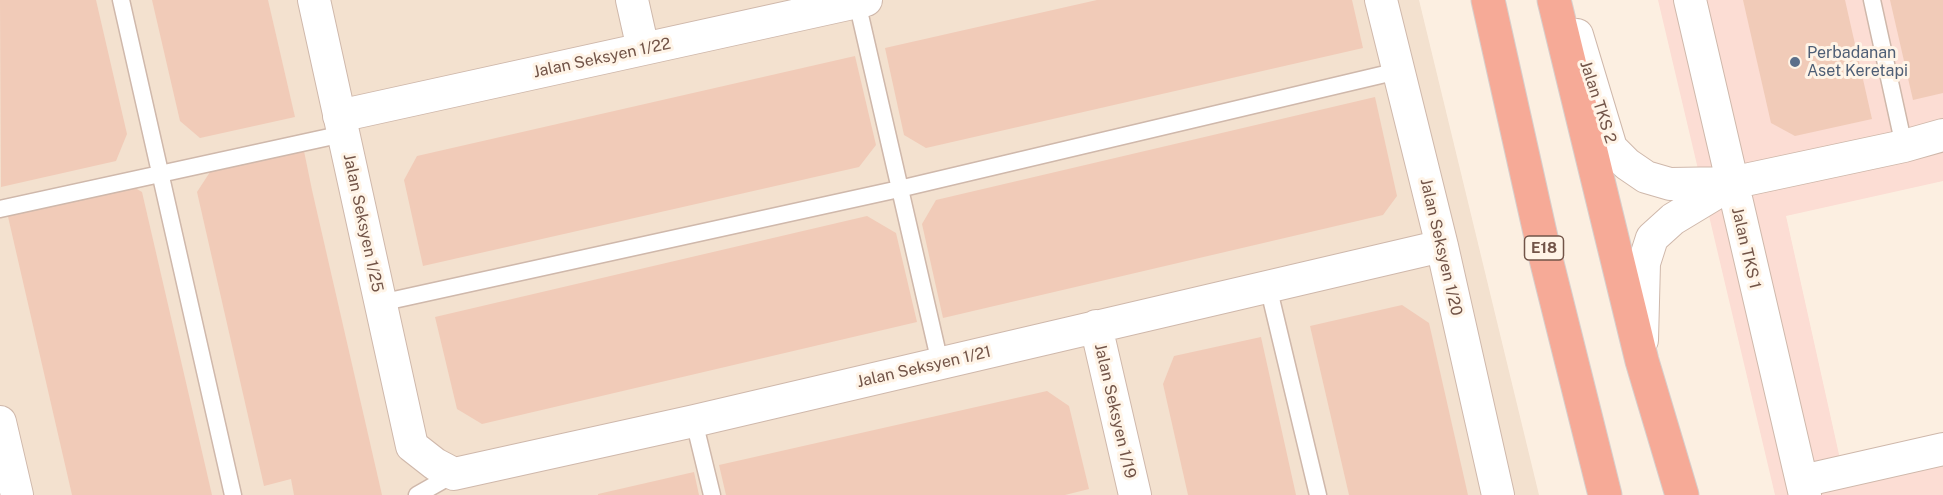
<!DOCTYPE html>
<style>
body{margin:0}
canvas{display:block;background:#fcefe1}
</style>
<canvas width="1943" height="495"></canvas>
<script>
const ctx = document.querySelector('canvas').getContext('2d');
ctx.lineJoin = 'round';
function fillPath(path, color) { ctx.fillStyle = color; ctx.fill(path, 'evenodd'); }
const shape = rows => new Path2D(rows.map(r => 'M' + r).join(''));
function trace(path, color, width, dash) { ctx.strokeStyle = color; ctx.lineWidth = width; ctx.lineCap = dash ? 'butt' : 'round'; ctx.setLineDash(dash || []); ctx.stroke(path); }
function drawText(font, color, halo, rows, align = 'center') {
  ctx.font = font + ' "Public Sans",sans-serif'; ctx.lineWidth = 6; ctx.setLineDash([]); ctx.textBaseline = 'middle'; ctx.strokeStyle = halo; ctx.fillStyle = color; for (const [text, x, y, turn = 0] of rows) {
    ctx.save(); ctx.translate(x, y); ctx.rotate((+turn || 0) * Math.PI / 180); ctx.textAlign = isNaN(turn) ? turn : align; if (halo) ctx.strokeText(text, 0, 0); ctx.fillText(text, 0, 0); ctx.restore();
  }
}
fillPath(shape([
 [0,0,1419,0,1539,495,0,495]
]), '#f3e1cf');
fillPath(shape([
 [1658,0,1943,0,1943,181,1786,216,1842,468,1943,446,1943,495,1775,495]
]), '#fcddd4');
fillPath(shape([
 [0,0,96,0,127,134,116,161,1,187],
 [152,0,268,0,295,117,200,138,180,121],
 [1097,0,1352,0,1363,48,926,148,904,135,885,48],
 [1743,0,1845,0,1872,119,1795,136,1771,123],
 [1890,0,1943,0,1943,93,1913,100],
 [855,56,876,145,859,167,423,266,404,180,417,156],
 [1375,97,1397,196,1383,215,943,318,922,224,936,200],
 [304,151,312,190,382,495,294,495,291,479,264,486,197,192,210,172],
 [123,181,142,192,212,495,72,495,6,208],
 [867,216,896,233,917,322,482,424,457,409,435,317],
 [1402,305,1429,323,1468,495,1349,495,1310,326],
 [1261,337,1296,495,1188,495,1163,384,1174,356],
 [1047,391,1069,406,1089,489,1065,495,726,495,719,465],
 [694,472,699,495,598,495,598,494]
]), '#f1cbb8');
const service = shape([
 [121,0,233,495],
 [1872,0,1904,146],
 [857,2,940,363],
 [0,209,343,134],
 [1268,286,1318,495],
 [380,303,899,189,1398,71],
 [694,421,712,495],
 [417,495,454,474]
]);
const minor = shape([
 [314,0,412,446,435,464,454,474,694,421,1442,246],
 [632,0,643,49],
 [1381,0,1442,246,1498,495],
 [1690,0,1805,495],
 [1577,35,1611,148,1627,164,1646,177,1670,184,1731,183,1904,146,1943,135],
 [339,116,866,0],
 [1096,326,1135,495],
 [1642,340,1644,263,1652,238,1673,219,1731,184],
 [0,422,17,495],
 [1802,481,1943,449]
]);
const motorway = shape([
 [1488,0,1545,255,1605,495],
 [1554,0,1642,361,1682,495]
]);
trace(service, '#cfb8ab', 19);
trace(minor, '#cfb8ab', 34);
trace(motorway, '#d8cfcc', 35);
trace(service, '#fff', 16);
trace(minor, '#fff', 32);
trace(motorway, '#f6aa97', 33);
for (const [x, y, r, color] of [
 [1795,62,6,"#5c6f8a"]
]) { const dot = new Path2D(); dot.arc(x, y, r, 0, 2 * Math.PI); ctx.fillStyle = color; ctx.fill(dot); trace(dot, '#fff4e7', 2); }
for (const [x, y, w] of [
 [1544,248,39]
]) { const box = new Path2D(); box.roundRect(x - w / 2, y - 12, w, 24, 4.5); ctx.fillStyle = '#fff4e7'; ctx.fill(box); trace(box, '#725448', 1.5); }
drawText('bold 15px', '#725448', null, [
 ["E18",1544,248]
]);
drawText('16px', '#4e5e75', '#fff4e7', [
 ["Perbadanan",1807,53],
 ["Aset Keretapi",1807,71]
], 'left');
drawText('16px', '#725448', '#fff4e7', [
 ["Jalan Seksyen 1/22",602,58,-12],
 ["Jalan TKS 2",1598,102,72],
 ["Jalan Seksyen 1/25",363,223,78],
 ["Jalan Seksyen 1/20",1441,247,77],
 ["Jalan TKS 1",1746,248,77],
 ["Jalan Seksyen 1/21",924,367,-13],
 ["Jalan Seksyen 1/19",1115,411,77]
]);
</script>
